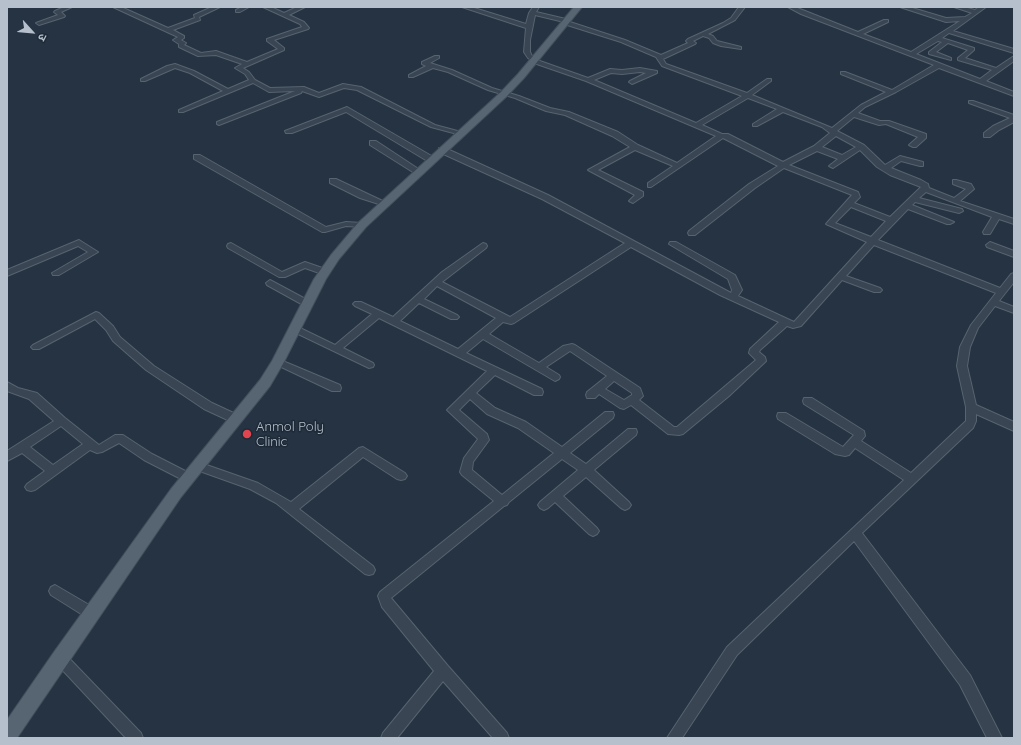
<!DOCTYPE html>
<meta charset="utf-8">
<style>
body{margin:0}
#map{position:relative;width:1021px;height:745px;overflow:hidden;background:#253342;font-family:Quicksand,"Noto Sans Devanagari",sans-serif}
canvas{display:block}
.frame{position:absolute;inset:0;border:8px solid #b6c0cc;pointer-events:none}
.north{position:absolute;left:12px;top:12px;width:40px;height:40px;-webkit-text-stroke:3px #1e2a37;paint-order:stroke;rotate:117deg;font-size:11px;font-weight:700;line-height:16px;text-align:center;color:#b6c0cc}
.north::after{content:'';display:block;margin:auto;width:14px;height:18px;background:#b6c0cc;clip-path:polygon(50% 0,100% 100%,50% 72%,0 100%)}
</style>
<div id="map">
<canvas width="1021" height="745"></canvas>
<div class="frame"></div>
<div class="north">उ</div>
</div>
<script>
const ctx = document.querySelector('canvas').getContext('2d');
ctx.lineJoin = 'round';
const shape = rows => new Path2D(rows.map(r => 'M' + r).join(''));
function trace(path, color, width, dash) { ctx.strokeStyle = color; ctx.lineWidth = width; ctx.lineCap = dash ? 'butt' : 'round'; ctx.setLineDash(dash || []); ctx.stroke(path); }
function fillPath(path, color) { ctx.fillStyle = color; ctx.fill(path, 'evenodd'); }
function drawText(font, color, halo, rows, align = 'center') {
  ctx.font = font + ' Quicksand,sans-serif'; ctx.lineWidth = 3; ctx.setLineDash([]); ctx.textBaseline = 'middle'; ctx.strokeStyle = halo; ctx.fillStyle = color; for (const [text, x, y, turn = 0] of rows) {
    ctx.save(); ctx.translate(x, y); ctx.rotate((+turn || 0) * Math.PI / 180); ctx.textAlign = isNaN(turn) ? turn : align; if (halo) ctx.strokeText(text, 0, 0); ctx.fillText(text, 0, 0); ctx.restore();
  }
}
const minor = shape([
 [64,7,72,7,61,12,65,16,64,17,39,25,36,23,58,15,54,12,55,11,64,7],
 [113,7,121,7,168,28,195,18,194,15,212,7,220,7,199,17,200,20,173,30,184,36,184,38,181,40,186,43,184,45,201,53,216,51,247,62,278,49,267,41,267,39,302,27,300,24,263,7,271,7,284,13,297,7,305,7,289,15,304,22,309,28,308,29,274,40,284,48,284,50,243,68,249,72,255,80,270,88,304,87,319,93,343,84,361,87,435,125,465,133,461,135,431,127,357,90,344,88,319,97,302,91,301,93,219,125,217,124,217,122,295,91,269,92,253,83,183,112,179,112,179,110,223,91,190,73,175,68,145,81,141,81,141,79,167,66,175,64,194,71,228,89,249,80,245,74,235,68,242,64,216,55,198,56,179,47,179,44,173,40,178,37,113,7],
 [242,7,249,7,240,12,236,12,236,10,242,7],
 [462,7,471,7,526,24,529,13,533,7,539,7,536,12,570,20,570,22,625,40,661,55,688,43,686,41,688,39,723,23,731,18,739,7,745,7,735,20,708,34,713,36,717,41,741,47,741,49,721,46,713,43,709,38,703,36,693,41,696,43,695,44,663,59,666,64,747,93,767,79,771,79,771,81,752,95,832,128,861,105,886,92,841,74,841,72,845,72,892,90,934,65,801,14,788,7,795,7,858,32,884,20,888,20,888,22,863,34,911,52,960,21,946,22,900,7,909,7,946,18,965,17,972,13,954,7,964,7,975,10,979,7,986,7,953,31,1014,49,1014,53,949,33,942,38,974,48,974,50,965,58,996,68,1014,56,1014,61,986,81,1014,92,1014,96,939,68,896,92,865,107,858,113,880,121,889,121,926,134,926,138,916,147,913,147,909,145,918,137,886,124,879,125,854,117,837,131,864,145,885,165,900,156,923,162,923,166,920,166,901,161,891,168,921,180,928,184,929,188,954,198,966,189,953,184,953,180,956,180,971,184,974,189,960,201,1014,219,1014,224,999,219,990,234,984,234,983,232,992,217,926,192,919,198,962,209,963,211,959,213,915,202,912,205,954,222,950,224,947,224,908,209,878,240,1000,288,1011,274,1014,273,1014,282,999,301,1014,307,1014,313,995,306,978,328,970,347,967,366,976,405,1014,422,1014,431,976,414,976,421,973,428,862,533,970,675,1002,738,987,738,960,685,854,541,737,655,682,738,667,738,727,647,904,480,855,448,849,455,845,456,835,454,778,419,777,416,778,413,786,413,843,447,854,435,804,404,803,401,804,398,812,398,864,431,865,436,861,441,911,473,966,421,966,407,957,366,960,347,971,325,996,293,874,245,846,276,880,288,882,290,880,292,874,292,842,280,801,326,793,328,787,326,760,350,759,352,765,357,766,361,764,363,729,396,683,434,679,435,668,434,631,405,624,409,620,408,599,394,595,398,587,398,586,395,587,392,607,376,570,351,546,367,559,375,560,377,559,379,555,381,483,339,466,353,542,389,543,392,542,395,534,395,495,375,476,393,495,408,526,422,562,447,605,412,613,412,614,415,613,418,570,453,586,464,628,429,636,429,637,432,636,435,594,470,629,502,631,505,629,508,625,510,621,508,586,477,563,496,597,528,599,531,597,534,593,536,589,534,555,502,548,508,544,510,540,508,538,505,540,502,578,470,562,459,509,502,507,505,504,506,391,598,448,666,507,733,509,738,493,738,443,681,397,738,381,738,383,733,434,671,382,607,378,596,380,592,494,501,462,475,460,472,464,458,478,439,447,410,487,371,379,318,343,348,373,363,374,365,373,367,369,368,292,331,290,329,292,327,298,327,335,345,372,314,355,306,353,304,355,302,361,302,393,317,442,272,483,243,486,244,487,246,486,248,442,282,510,317,625,243,542,199,439,152,439,148,445,148,548,195,731,293,732,290,728,279,669,244,670,242,676,242,735,275,742,290,738,296,794,322,867,242,826,224,852,195,784,168,755,188,695,235,689,235,688,233,689,231,749,184,778,166,723,138,651,187,648,187,648,183,673,166,635,150,598,170,643,192,643,196,633,203,629,201,635,195,588,170,630,147,612,136,565,115,546,111,515,98,488,90,448,72,433,68,413,77,409,77,409,75,426,66,422,64,422,62,435,56,439,56,439,58,430,63,452,70,492,88,519,96,550,108,569,112,618,132,638,145,677,163,716,136,586,81,531,62,531,60,528,58,524,52,526,28,462,7],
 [535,15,564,22,564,24,621,42,656,57,662,66,742,96,696,123,594,80,611,73,622,74,640,72,646,73,630,81,629,82,632,84,657,73,657,71,640,68,622,70,610,69,588,78,537,60,537,58,532,56,530,52,530,40,535,15],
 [938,41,942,42,929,52,929,54,951,60,951,58,936,52,948,43,968,50,958,58,958,60,992,70,980,79,916,54,938,41],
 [748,98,777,109,753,124,753,126,757,126,783,112,822,127,830,133,814,146,783,162,728,134,722,134,702,125,748,98],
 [836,136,856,147,842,155,822,147,836,136],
 [860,150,877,167,890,175,921,187,890,217,854,203,860,197,858,192,789,165,817,151,838,159,829,166,833,168,860,150],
 [851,207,886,221,871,237,835,223,851,207],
 [631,247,720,295,779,322,750,349,749,353,756,360,677,427,674,427,639,400,643,396,640,388,575,345,572,344,563,346,539,363,489,334,503,322,511,324,514,323,631,247],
 [437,286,496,318,458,349,400,321,419,303,451,319,457,319,459,317,457,315,424,299,437,286],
 [614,381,632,393,632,395,624,400,605,389,614,381],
 [470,399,487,414,518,428,554,453,502,495,472,470,473,462,489,440,487,434,459,410,470,399],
 [969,101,973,101,1014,115,1014,122,999,130,990,137,984,137,984,133,993,126,1010,118,969,103,969,101],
 [347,107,435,158,436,160,432,162,429,162,346,112,292,133,286,133,285,131,347,107],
 [370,141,376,141,423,172,422,174,416,174,370,145,370,141],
 [194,155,200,155,326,227,346,222,362,223,366,225,362,227,346,226,325,232,322,232,194,159,194,155],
 [330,179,336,179,389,204,385,206,360,198,330,183,330,179],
 [79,240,98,252,59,275,53,275,52,273,88,252,78,246,7,276,7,270,79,240],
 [990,242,1014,251,1014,257,987,247,986,245,990,242],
 [231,243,282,272,305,262,328,270,329,272,325,275,305,268,285,277,279,277,228,248,227,246,228,244,231,243],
 [270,280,311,302,313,304,308,307,305,306,267,285,266,283,270,280],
 [96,312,99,313,113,326,120,337,154,366,212,403,240,416,241,419,240,422,232,422,204,409,146,370,113,341,106,330,95,319,39,349,33,349,31,347,33,345,96,312],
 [278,359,340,385,341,388,340,391,332,391,275,364,273,362,278,359],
 [7,382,18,388,37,393,65,418,99,445,115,435,123,435,152,454,193,475,195,478,193,481,189,482,185,481,144,460,119,443,102,452,97,453,90,450,35,490,31,491,27,490,25,487,27,484,45,471,22,453,7,461,7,451,54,421,29,399,7,391,7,382],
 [61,426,83,444,53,465,30,447,61,426],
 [363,447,405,473,407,476,405,479,401,480,397,479,363,457,299,509,373,566,375,570,373,574,369,575,365,574,276,503,250,489,194,469,192,466,194,463,198,462,258,483,291,502,359,448,363,447],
 [55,585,96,609,97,613,96,617,91,619,86,617,51,595,49,591,51,587,55,585],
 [60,652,65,654,141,733,143,738,126,738,55,662,53,658,55,654,60,652]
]);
const major = shape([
 [574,7,582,7,524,78,507,96,366,227,339,259,326,279,284,362,270,386,181,497,17,738,7,738,7,720,54,652,171,489,260,380,272,361,314,279,331,255,358,223,501,92,518,74,574,7]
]);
trace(minor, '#57636f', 2);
trace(major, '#434e5b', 2);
fillPath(minor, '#394552');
fillPath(major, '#576472');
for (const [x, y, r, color] of [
 [247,434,5,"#e0444e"]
]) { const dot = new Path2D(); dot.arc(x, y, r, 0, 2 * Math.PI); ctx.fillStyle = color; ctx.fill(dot); trace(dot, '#1e2a37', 1.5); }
drawText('13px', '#b6c0cc', '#1e2a37', [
 ["Anmol Poly",256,427],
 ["Clinic",256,442]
], 'left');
</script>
